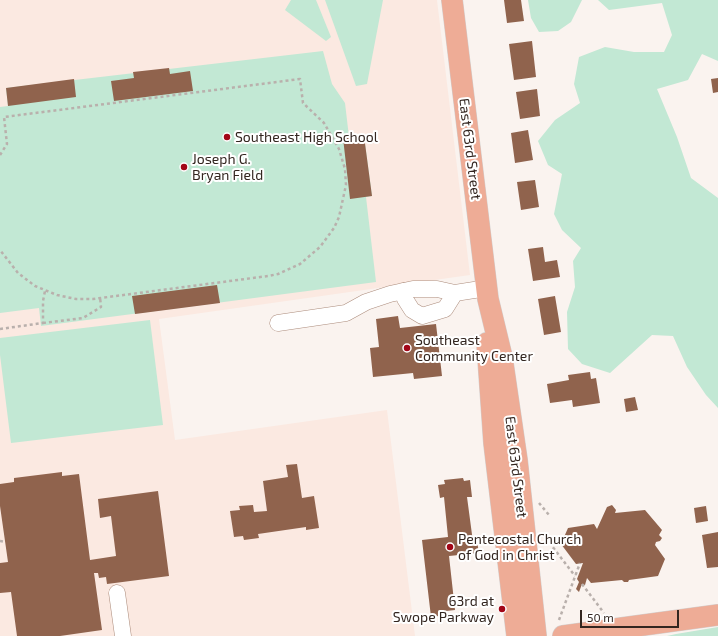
<!DOCTYPE html>
<style>
body{margin:0}
#map{position:relative;width:718px;height:636px;overflow:hidden;background:#faf3ef;font-family:"Exo 2",sans-serif}
canvas{display:block}
.scale{position:absolute;left:580px;top:610px;width:99px;height:18px;box-sizing:border-box;border:2px solid #332620;border-top:0;padding-left:5px;font-size:12px;line-height:14px;white-space:nowrap;color:#332620;-webkit-text-stroke:3px #fff;paint-order:stroke}
</style>
<div id="map">
<canvas width="718" height="636"></canvas>
<div class="scale">50 m</div>
</div>
<script>
const ctx = document.querySelector('canvas').getContext('2d');
ctx.lineJoin = 'round';
function fillPath(path, color) { ctx.fillStyle = color; ctx.fill(path, 'evenodd'); }
const shape = rows => new Path2D(rows.map(r => 'M' + r).join(''));
function trace(path, color, width, dash) { ctx.strokeStyle = color; ctx.lineWidth = width; ctx.lineCap = dash ? 'butt' : 'round'; ctx.setLineDash(dash || []); ctx.stroke(path); }
function drawText(font, color, halo, rows, align = 'center') {
  ctx.font = font + ' "Exo 2",sans-serif'; ctx.lineWidth = 4; ctx.setLineDash([]); ctx.textBaseline = 'middle'; ctx.strokeStyle = halo; ctx.fillStyle = color; for (const [text, x, y, turn = 0] of rows) {
    ctx.save(); ctx.translate(x, y); ctx.rotate((+turn || 0) * Math.PI / 180); ctx.textAlign = isNaN(turn) ? turn : align; if (halo) ctx.strokeText(text, 0, 0); ctx.fillText(text, 0, 0); ctx.restore();
  }
}
fillPath(shape([
 [0,0,437,0,470,275,159,319,175,440,387,410,415,636,0,636]
]), '#fbe9e1');
fillPath(shape([
 [291,0,316,0,331,37,326,41,285,10],
 [325,0,383,0,367,84,356,86],
 [528,0,582,0,571,22,558,31,539,32,531,18],
 [598,0,718,0,718,61,702,54,688,80,657,89,677,137,691,178,718,198,718,408,706,395,687,367,673,336,652,335,610,373,582,364,568,349,567,312,575,287,573,261,581,248,562,230,554,214,562,174,548,165,538,141,555,120,580,103,574,84,579,57,605,47,634,52,664,52,672,35,662,3,609,10],
 [323,51,332,84,345,103,349,137,364,136,372,196,366,197,376,282,41,326,39,308,0,313,0,107,8,106,6,88],
 [150,320,163,425,11,443,0,355,0,338],
 [718,627,718,636,667,636,676,634]
]), '#c2e8d4');
fillPath(shape([
 [504,0,521,0,524,21,507,23],
 [532,41,536,77,514,80,509,44],
 [169,68,170,74,190,71,193,91,114,101,111,81,134,78,133,72],
 [718,78,718,92,713,93,711,79],
 [74,79,76,97,8,106,6,88],
 [537,89,540,116,520,119,516,92],
 [528,130,533,160,515,163,511,133],
 [364,136,372,196,350,199,343,138],
 [535,180,539,207,521,210,517,182],
 [543,247,545,262,557,260,560,277,533,281,528,249],
 [217,285,220,303,135,314,132,296],
 [555,296,561,332,544,335,538,299],
 [398,316,400,328,436,324,442,376,414,379,413,373,373,377,370,348,379,347,376,319],
 [590,372,591,379,596,378,600,403,573,407,572,400,550,403,547,384,569,380,568,375],
 [635,397,638,410,626,412,624,399],
 [297,464,302,498,314,496,319,528,306,530,306,527,258,534,259,538,244,540,243,536,234,537,230,511,240,510,239,506,253,505,254,512,267,511,263,481,288,477,286,465],
 [62,472,62,476,79,474,90,560,116,556,111,516,100,518,98,499,158,491,169,576,107,584,106,577,99,578,98,573,94,573,102,630,60,636,17,636,11,592,0,593,0,563,8,562,0,506,0,484,14,482,14,478],
 [463,478,464,481,470,480,472,497,467,497,473,542,477,541,479,553,449,556,455,610,446,611,446,615,431,617,422,540,448,537,444,497,440,498,438,485,445,484,444,480],
 [612,505,616,510,615,513,645,510,662,530,659,535,662,538,660,541,656,542,655,545,665,559,658,576,629,580,628,582,624,582,622,580,591,583,587,578,585,585,582,584,579,592,576,589,579,582,577,579,583,563,576,564,561,544,568,528,594,524,597,529,607,507],
 [706,506,708,521,696,523,694,508],
 [718,532,718,567,707,568,702,535]
]), '#90634d');
const minor = shape([
 [403,291,405,299,412,310,422,316,445,309,455,293],
 [278,323,346,313,366,302,390,294,413,289,437,289,455,293,487,288],
 [117,593,123,636]
]);
const major = shape([
 [452,0,488,299,502,357,517,460,536,636],
 [487,343,494,443,517,636],
 [563,636,718,615]
]);
trace(minor, '#ac8c7c', 17);
trace(major, '#d2cfce', 22);
trace(shape([
 [0,155,7,144,4,117,300,79,303,103,324,123,339,149,345,169,346,185,339,217,334,228,320,247,300,264,278,274,268,276,93,299,76,299,57,295,35,286,18,273,0,250],
 [43,323,83,318,101,307,100,297],
 [0,329,43,323,43,301,45,291],
 [539,503,549,515],
 [542,533,575,576],
 [0,541,5,542],
 [582,584,604,613],
 [559,620,580,563]
]), '#b9b0ac', 2.5, [3, 3]);
trace(minor, '#fff', 16);
trace(major, '#eeac96', 21);
for (const [x, y, r, color] of [
 [227,137,4,"#a20617"],
 [184,167,4,"#a20617"],
 [407,348,4,"#a20617"],
 [450,547,4,"#a20617"],
 [502,609,4,"#a20617"]
]) { const dot = new Path2D(); dot.arc(x, y, r, 0, 2 * Math.PI); ctx.fillStyle = color; ctx.fill(dot); trace(dot, '#fff', 1.5); }
drawText('14px', '#332620', '#fff', [
 ["Southeast High School",235,137],
 ["Joseph G.",192,159],
 ["Bryan Field",192,175],
 ["Southeast",415,340],
 ["Community Center",415,356],
 ["Pentecostal Church",458,539],
 ["of God in Christ",458,555],
 ["63rd at",494,601,"right"],
 ["Swope Parkway",494,617,"right"]
], 'left');
drawText('14px', '#332620', '#fff', [
 ["East 63rd Street",470,149,83],
 ["East 63rd Street",516,467,83]
]);
</script>
